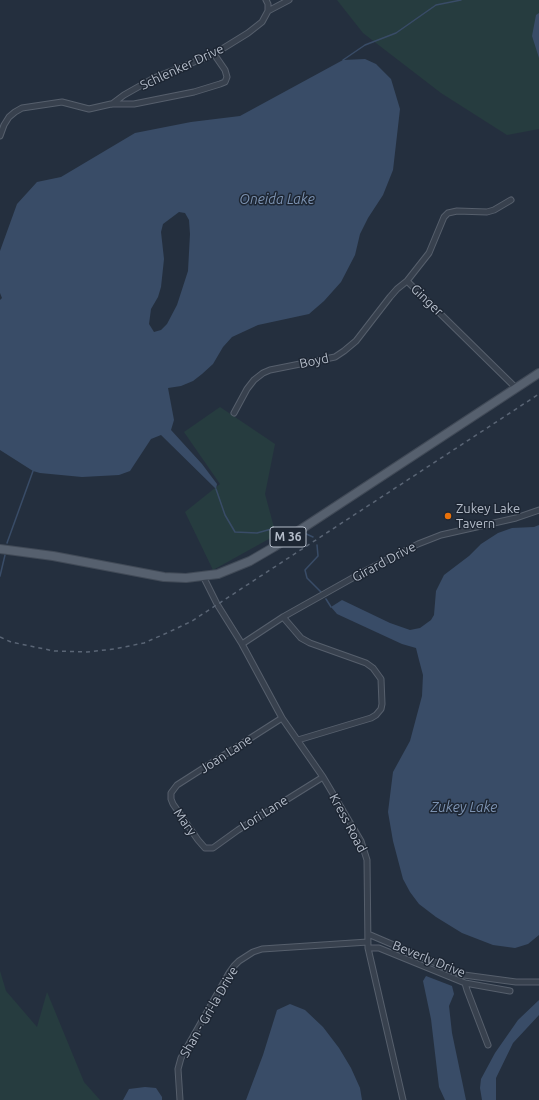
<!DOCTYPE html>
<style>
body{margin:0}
canvas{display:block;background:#242f3e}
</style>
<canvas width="539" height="1100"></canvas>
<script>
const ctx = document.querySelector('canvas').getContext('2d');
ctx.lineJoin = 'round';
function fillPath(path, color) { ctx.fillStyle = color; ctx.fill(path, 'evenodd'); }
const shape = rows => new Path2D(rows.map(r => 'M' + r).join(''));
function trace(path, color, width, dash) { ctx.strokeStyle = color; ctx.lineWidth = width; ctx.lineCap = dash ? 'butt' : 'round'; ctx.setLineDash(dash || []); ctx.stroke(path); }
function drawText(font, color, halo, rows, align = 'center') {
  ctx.font = font + ' Ubuntu,sans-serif'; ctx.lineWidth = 3; ctx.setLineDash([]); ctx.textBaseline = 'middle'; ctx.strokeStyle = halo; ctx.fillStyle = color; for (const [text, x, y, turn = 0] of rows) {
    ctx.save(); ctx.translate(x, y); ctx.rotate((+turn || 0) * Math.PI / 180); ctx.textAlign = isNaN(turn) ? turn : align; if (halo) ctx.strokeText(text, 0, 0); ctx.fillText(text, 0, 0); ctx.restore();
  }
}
fillPath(shape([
 [337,0,539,0,539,129,507,135,441,93,363,33],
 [220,407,275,444,265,494,276,535,213,570,185,512,220,484,184,432],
 [0,971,6,991,37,1027,47,992,84,1082,100,1100,0,1100]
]), '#263c3f');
fillPath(shape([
 [539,13,539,58,532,36,536,15],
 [365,59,376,64,391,79,400,109,393,170,383,195,368,218,360,234,355,255,341,282,324,301,309,314,258,325,232,337,223,347,213,364,202,374,193,381,181,386,168,388,174,420,171,430,202,464,217,484,216,489,161,435,151,439,130,471,119,475,82,477,40,473,33,471,0,450,0,300,2,298,0,293,0,251,17,204,37,182,61,177,135,133,191,122,240,116,343,60],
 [179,212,185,213,189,220,190,234,188,271,177,305,167,324,161,330,154,332,149,324,151,309,158,297,161,287,164,259,161,232,163,224],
 [539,525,539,935,528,944,515,948,493,945,462,933,436,917,419,904,410,892,403,879,393,841,388,812,393,772,410,741,422,696,423,675,419,660,416,648,402,644,337,614,331,607,342,600,390,623,410,630,420,628,431,620,434,615,436,591,444,575,469,556,481,544,498,533,512,528,534,527],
 [426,976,452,986,454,994,449,1006,452,1033,466,1100,445,1100,439,1087,431,1019,423,981],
 [539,1000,539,1015,513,1043,496,1078,496,1100,482,1100,480,1088,481,1079,495,1053,518,1020],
 [290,1004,305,1010,323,1027,339,1048,351,1068,360,1088,362,1100,246,1100,263,1055,277,1010],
 [145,1087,156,1088,162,1097,162,1100,123,1100,129,1089]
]), '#394c67');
trace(shape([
 [343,60,365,45,396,33,436,5,461,0],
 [216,489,225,515,235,532,257,533,275,528,293,530],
 [304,533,313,537],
 [7,543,33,471],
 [317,545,318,556,305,570,307,578,322,593],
 [0,576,5,555],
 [326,599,331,607]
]), '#394c67', 1.5);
const minor = shape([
 [268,11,289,0],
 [112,104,124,95,154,78,214,54,248,33,262,22,268,11,268,4,266,0],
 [0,136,4,125,9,117,15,112,22,108,62,102,89,109,111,104,134,104,194,92,220,84,225,82,227,77,225,70,214,54],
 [407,281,516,388],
 [234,413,247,389,254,380,263,373,270,370,335,357,344,351,356,341,390,297,397,289,407,281,429,253,444,217,448,213,457,211,487,212,494,210,511,200],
 [203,576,217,604,242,644,282,718,323,777,361,841,367,860,368,948,403,1100],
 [283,617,301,638,310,643,366,663,373,668,381,679,382,704,381,709,376,715,371,718,298,740],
 [242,644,283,617,365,571,418,544,441,535,516,518,539,510],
 [282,718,177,785,171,793,171,799,173,804,198,840,205,848,213,848,238,830,323,777],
 [368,934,464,975,516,982,539,982],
 [368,948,379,948,465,983,510,991],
 [465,983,467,990,488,1045],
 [180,1100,178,1069,181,1058,229,973,234,966,239,961,253,952,262,949,368,942]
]);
const primary = shape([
 [0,549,53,556,164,577,186,578,218,574,250,561,274,547,539,373]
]);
trace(minor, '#565f6c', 7);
trace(primary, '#414a57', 10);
trace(minor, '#38414e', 5);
trace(primary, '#56606e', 8);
trace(shape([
 [0,637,11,642,54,651,87,652,114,649,144,643,169,632,192,621,539,394]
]), '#5a6575', 1.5, [4, 4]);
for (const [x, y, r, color] of [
 [448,516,4,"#e8710a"]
]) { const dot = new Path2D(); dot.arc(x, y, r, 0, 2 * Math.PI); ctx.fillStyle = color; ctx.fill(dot); trace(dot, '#1d2633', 1.5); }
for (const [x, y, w] of [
 [288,537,36]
]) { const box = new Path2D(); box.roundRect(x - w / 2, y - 10, w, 20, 3); ctx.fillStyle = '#1d2633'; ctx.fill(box); trace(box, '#b4bcc9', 1); }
drawText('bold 12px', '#b4bcc9', null, [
 ["M 36",288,537]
]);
drawText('13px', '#b4bcc9', '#1d2633', [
 ["Schlenker Drive",182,67,-25],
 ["Ginger",427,300,44],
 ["Boyd",314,361,-12],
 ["Girard Drive",384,562,-28],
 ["Joan Lane",226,754,-33],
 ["Lori Lane",264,813,-32],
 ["Mary",185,822,55],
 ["Kress Road",348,823,62],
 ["Beverly Drive",429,959,22],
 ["Shan - Gri-la Drive",209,1012,-60]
]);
drawText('13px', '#b4bcc9', '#1d2633', [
 ["Zukey Lake",456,509],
 ["Tavern",456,524]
], 'left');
drawText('italic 14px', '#7c92b1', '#1d2633', [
 ["Oneida Lake",277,199],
 ["Zukey Lake",464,807]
]);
</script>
